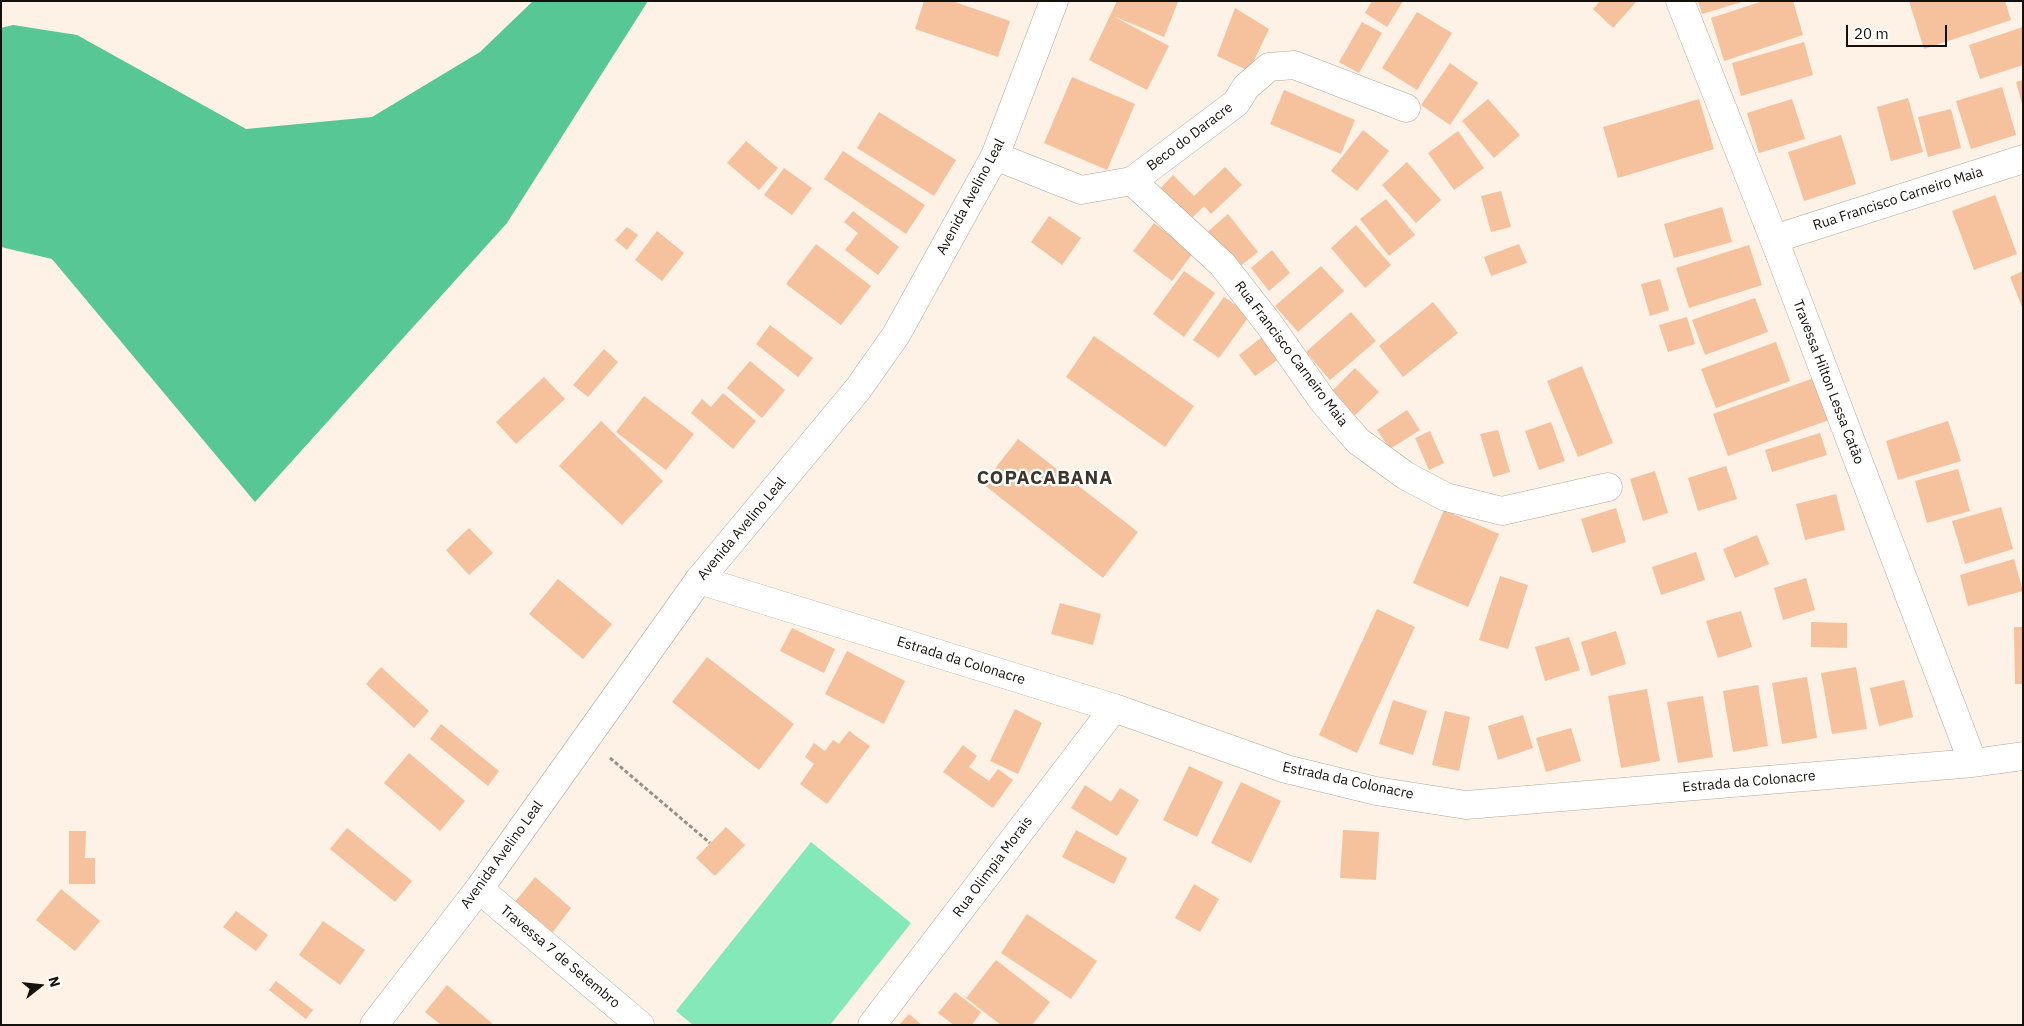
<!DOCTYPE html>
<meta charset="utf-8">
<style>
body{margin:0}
#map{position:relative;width:2024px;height:1026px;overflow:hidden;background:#fef1e5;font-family:"IBM Plex Sans",sans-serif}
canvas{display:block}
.frame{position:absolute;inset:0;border:2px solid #14100c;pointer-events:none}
.north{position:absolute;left:15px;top:961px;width:50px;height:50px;-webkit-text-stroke:4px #fff;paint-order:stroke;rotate:74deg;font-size:14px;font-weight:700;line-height:20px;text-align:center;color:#14100c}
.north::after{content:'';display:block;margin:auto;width:18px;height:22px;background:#14100c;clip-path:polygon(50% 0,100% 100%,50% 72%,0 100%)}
.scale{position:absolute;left:1846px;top:25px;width:101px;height:22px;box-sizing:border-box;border:2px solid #14100c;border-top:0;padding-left:6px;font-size:15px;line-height:18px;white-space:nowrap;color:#14100c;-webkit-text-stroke:4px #fff;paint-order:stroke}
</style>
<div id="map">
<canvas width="2024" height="1026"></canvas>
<div class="frame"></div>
<div class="north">N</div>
<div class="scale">20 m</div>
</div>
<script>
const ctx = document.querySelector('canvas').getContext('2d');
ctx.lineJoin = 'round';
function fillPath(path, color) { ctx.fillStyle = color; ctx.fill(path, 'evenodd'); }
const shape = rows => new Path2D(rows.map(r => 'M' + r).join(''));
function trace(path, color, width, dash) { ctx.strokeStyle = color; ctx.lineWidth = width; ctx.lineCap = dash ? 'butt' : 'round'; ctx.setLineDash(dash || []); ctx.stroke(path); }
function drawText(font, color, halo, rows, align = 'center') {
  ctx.font = font + ' "IBM Plex Sans",sans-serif'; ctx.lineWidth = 4.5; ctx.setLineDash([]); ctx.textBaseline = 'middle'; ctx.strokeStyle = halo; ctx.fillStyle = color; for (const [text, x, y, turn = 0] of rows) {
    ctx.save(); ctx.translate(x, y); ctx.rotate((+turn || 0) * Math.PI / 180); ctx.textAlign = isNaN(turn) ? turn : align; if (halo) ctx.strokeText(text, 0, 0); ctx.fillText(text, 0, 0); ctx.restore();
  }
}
fillPath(shape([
 [811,842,911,923,830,1025,693,1025,676,1011]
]), '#85e8b8');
fillPath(shape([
 [533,1,648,1,507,223,255,502,52,259,1,247,1,28,13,25,77,35,246,129,372,117,480,52]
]), '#56c795');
fillPath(shape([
 [924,1,952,1,1010,21,998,57,915,29],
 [1117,1,1178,2,1164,37,1113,16,1169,46,1147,90,1089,60],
 [1372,1,1403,1,1387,27,1365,13],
 [1600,1,1637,1,1613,28,1593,9],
 [1698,1,1742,1,1742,2,1702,14],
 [1763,1,1793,1,1803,35,1724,61,1711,18],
 [1909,1,2005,1,2011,20,1924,49],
 [1235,8,1269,29,1249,71,1217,56],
 [1417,12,1452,33,1417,90,1382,68],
 [1362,22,1382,33,1359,73,1339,62],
 [2023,27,2023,65,1980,79,1969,45],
 [1804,42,1813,75,1741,96,1732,63],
 [1450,63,1478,83,1450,125,1421,105],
 [1072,77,1135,104,1107,170,1044,143],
 [2023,80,2023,104,2022,104,2016,82],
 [2002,87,2016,135,1971,149,1956,101],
 [1284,90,1355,120,1341,154,1270,124],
 [1908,98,1923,152,1891,161,1877,107],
 [1488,99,1520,135,1494,158,1462,121],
 [1699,99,1714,149,1618,178,1603,127],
 [1792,99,1805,139,1759,153,1747,113],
 [1951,109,1961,148,1928,157,1918,117],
 [879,112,956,160,934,196,857,148],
 [1363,130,1389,151,1357,191,1331,171],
 [1458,131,1484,168,1454,190,1428,153],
 [1841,135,1856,184,1804,201,1788,152],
 [746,141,778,168,759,190,727,163],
 [843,151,925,205,906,234,824,179],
 [1407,162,1441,200,1416,223,1382,185],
 [1225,167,1242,185,1211,214,1204,206,1187,223,1157,192,1173,175,1194,196],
 [784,168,812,188,792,215,764,195],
 [1501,191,1511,227,1491,232,1481,196],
 [1995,195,2017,254,1974,270,1952,211],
 [1386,199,1415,235,1389,256,1360,219],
 [1722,207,1732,242,1674,258,1664,224],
 [853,211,899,247,878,275,845,250,858,233,844,222],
 [1228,214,1258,252,1234,271,1204,235],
 [1049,216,1081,238,1062,265,1031,242],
 [1154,223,1193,253,1172,281,1133,251],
 [1356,225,1391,265,1365,288,1331,248],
 [627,227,638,235,627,250,615,240],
 [657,231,684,253,662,281,635,260],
 [816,244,871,286,841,325,786,284],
 [1519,244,1527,263,1491,276,1484,257],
 [1749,245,1762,285,1689,308,1676,268],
 [1272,250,1290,273,1269,291,1251,268],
 [1321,266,1344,291,1298,332,1275,306],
 [1184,271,1215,293,1184,337,1153,314],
 [2023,271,2023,309,2010,277],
 [1660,279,1669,310,1650,316,1641,284],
 [1224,297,1250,315,1219,358,1193,340],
 [1755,298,1768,332,1705,355,1692,320],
 [1433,302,1458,333,1403,377,1379,346],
 [1351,312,1376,341,1330,380,1306,352],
 [1687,317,1695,344,1668,352,1659,325],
 [770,325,813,358,798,377,756,344],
 [1094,336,1194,406,1165,447,1066,377],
 [1262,337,1279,359,1255,376,1239,355],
 [1776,342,1790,381,1716,408,1701,369],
 [604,349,618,362,588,397,573,385],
 [750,361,785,390,762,418,727,388],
 [1582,366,1613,443,1578,457,1547,381],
 [1355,368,1379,392,1350,420,1327,396],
 [544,377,565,399,516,444,496,422],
 [1814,378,1829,420,1728,456,1713,414],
 [723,393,756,421,733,449,691,413,702,399,711,407],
 [644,396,694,434,666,470,616,432],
 [1407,410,1420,430,1390,449,1377,430],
 [601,421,663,481,622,525,559,466],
 [1948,421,1961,461,1898,480,1886,441],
 [1551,422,1565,461,1539,470,1525,431],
 [1498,430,1510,472,1493,477,1480,434],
 [1430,431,1444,463,1429,470,1415,438],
 [1820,433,1827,455,1772,472,1765,450],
 [1018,439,1138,532,1103,578,983,484],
 [1726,466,1737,499,1698,511,1688,478],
 [1958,469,1970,511,1927,523,1915,481],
 [1655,471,1668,513,1643,521,1630,479],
 [1836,494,1845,530,1805,540,1796,504],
 [2001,507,2013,549,1965,564,1952,521],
 [1616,508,1626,542,1592,553,1581,519],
 [1444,510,1499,534,1468,607,1413,583],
 [469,528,493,553,469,575,446,550],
 [1757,535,1769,564,1735,578,1723,549],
 [1696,552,1705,580,1661,595,1652,567],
 [2014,559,2023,591,1968,606,1960,575],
 [1500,576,1528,585,1508,649,1479,640],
 [1806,578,1815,610,1783,620,1774,588],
 [558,579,612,624,583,659,529,614],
 [1060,603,1101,614,1093,645,1051,634],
 [1377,609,1415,627,1357,753,1319,735],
 [1741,611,1752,647,1718,658,1706,621],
 [1811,622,1847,623,1847,648,1811,647],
 [2014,627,2023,627,2023,684,2015,684],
 [792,628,835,649,824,673,780,651],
 [1616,631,1626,664,1591,676,1581,642],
 [1569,637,1580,670,1545,681,1535,647],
 [847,651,905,681,884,724,825,694],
 [707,657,794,724,759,770,672,702],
 [381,667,429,711,414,728,366,684],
 [1856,667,1867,729,1832,734,1821,673],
 [1807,677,1817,738,1782,744,1772,683],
 [1904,680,1913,717,1879,726,1870,688],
 [1758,685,1768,746,1733,752,1723,691],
 [1647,689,1660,761,1621,768,1608,696],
 [1703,696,1713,757,1678,763,1667,702],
 [1393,700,1427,711,1413,755,1379,744],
 [1015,709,1042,723,1018,774,990,761],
 [1445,711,1470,717,1459,771,1432,765],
 [1523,715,1533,748,1498,760,1488,726],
 [441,724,499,771,488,786,430,739],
 [1571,728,1581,761,1546,772,1536,738],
 [849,731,870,746,827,804,800,784,814,764,805,757,814,743,825,751,833,740,839,744],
 [963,745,977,756,969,767,989,781,998,769,1013,780,993,808,943,772],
 [409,753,465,801,440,831,384,783],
 [1189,766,1223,782,1197,837,1163,820],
 [1241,782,1281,801,1251,863,1211,843],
 [1085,785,1111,802,1120,788,1139,800,1117,836,1071,808],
 [726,827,745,845,715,876,696,858],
 [347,828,412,881,395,902,330,849],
 [1076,830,1127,858,1114,884,1062,857],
 [1343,830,1379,832,1376,880,1340,878],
 [69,831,86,831,85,858,95,858,95,884,69,884],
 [535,877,571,908,552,933,515,902],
 [1194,884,1219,899,1200,932,1175,918],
 [61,889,100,921,75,951,36,920],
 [236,911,268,935,256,951,223,927],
 [1027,914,1097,961,1071,999,1001,953],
 [323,921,365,950,340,985,299,955],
 [996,960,1050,1002,1032,1025,1001,1025,966,998],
 [276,981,313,1010,306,1019,269,990],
 [447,985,494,1025,441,1025,425,1012],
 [955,992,981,1012,972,1025,954,1025,938,1013],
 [909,1014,922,1025,899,1025]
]), '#f6c29e');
const street = shape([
 [1680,1,1774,239,1973,763],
 [995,156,1081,190,1132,181,1222,264,1269,324,1323,401,1358,441,1406,476,1446,497,1502,511,1608,487],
 [1132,181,1236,103,1246,87,1269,67,1294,65,1406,108],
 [1774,239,2023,159],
 [699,580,1114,708,1286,769,1376,791,1466,805,1973,763,2023,756],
 [479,889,640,1025],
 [872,1025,1114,708]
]);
const secondary = shape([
 [374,1025,479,889,699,580,858,389,896,335,995,156,1054,1]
]);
trace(street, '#b4a89c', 29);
trace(secondary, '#b4a89c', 29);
trace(shape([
 [610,758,710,843]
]), '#988f87', 3, [4, 2.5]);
trace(street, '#fff', 28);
trace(secondary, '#fff', 28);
drawText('14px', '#14100c', '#fff', [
 ["Beco do Daracre",1190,137,-37],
 ["Avenida Avelino Leal",971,197,-62],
 ["Rua Francisco Carneiro Maia",1898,199,-18],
 ["Rua Francisco Carneiro Maia",1291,354,53],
 ["Travessa Hilton Lessa Catão",1828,382,69],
 ["Avenida Avelino Leal",742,529,-50],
 ["Estrada da Colonacre",961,661,17],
 ["Estrada da Colonacre",1348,781,12],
 ["Estrada da Colonacre",1749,782,-5],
 ["Avenida Avelino Leal",502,855,-54],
 ["Rua Olimpia Morais",993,867,-53],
 ["Travessa 7 de Setembro",560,957,40]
]);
ctx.letterSpacing = '1px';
drawText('bold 19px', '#3e342a', '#fff', [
 ["COPACABANA",1045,479]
]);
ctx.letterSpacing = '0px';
</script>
